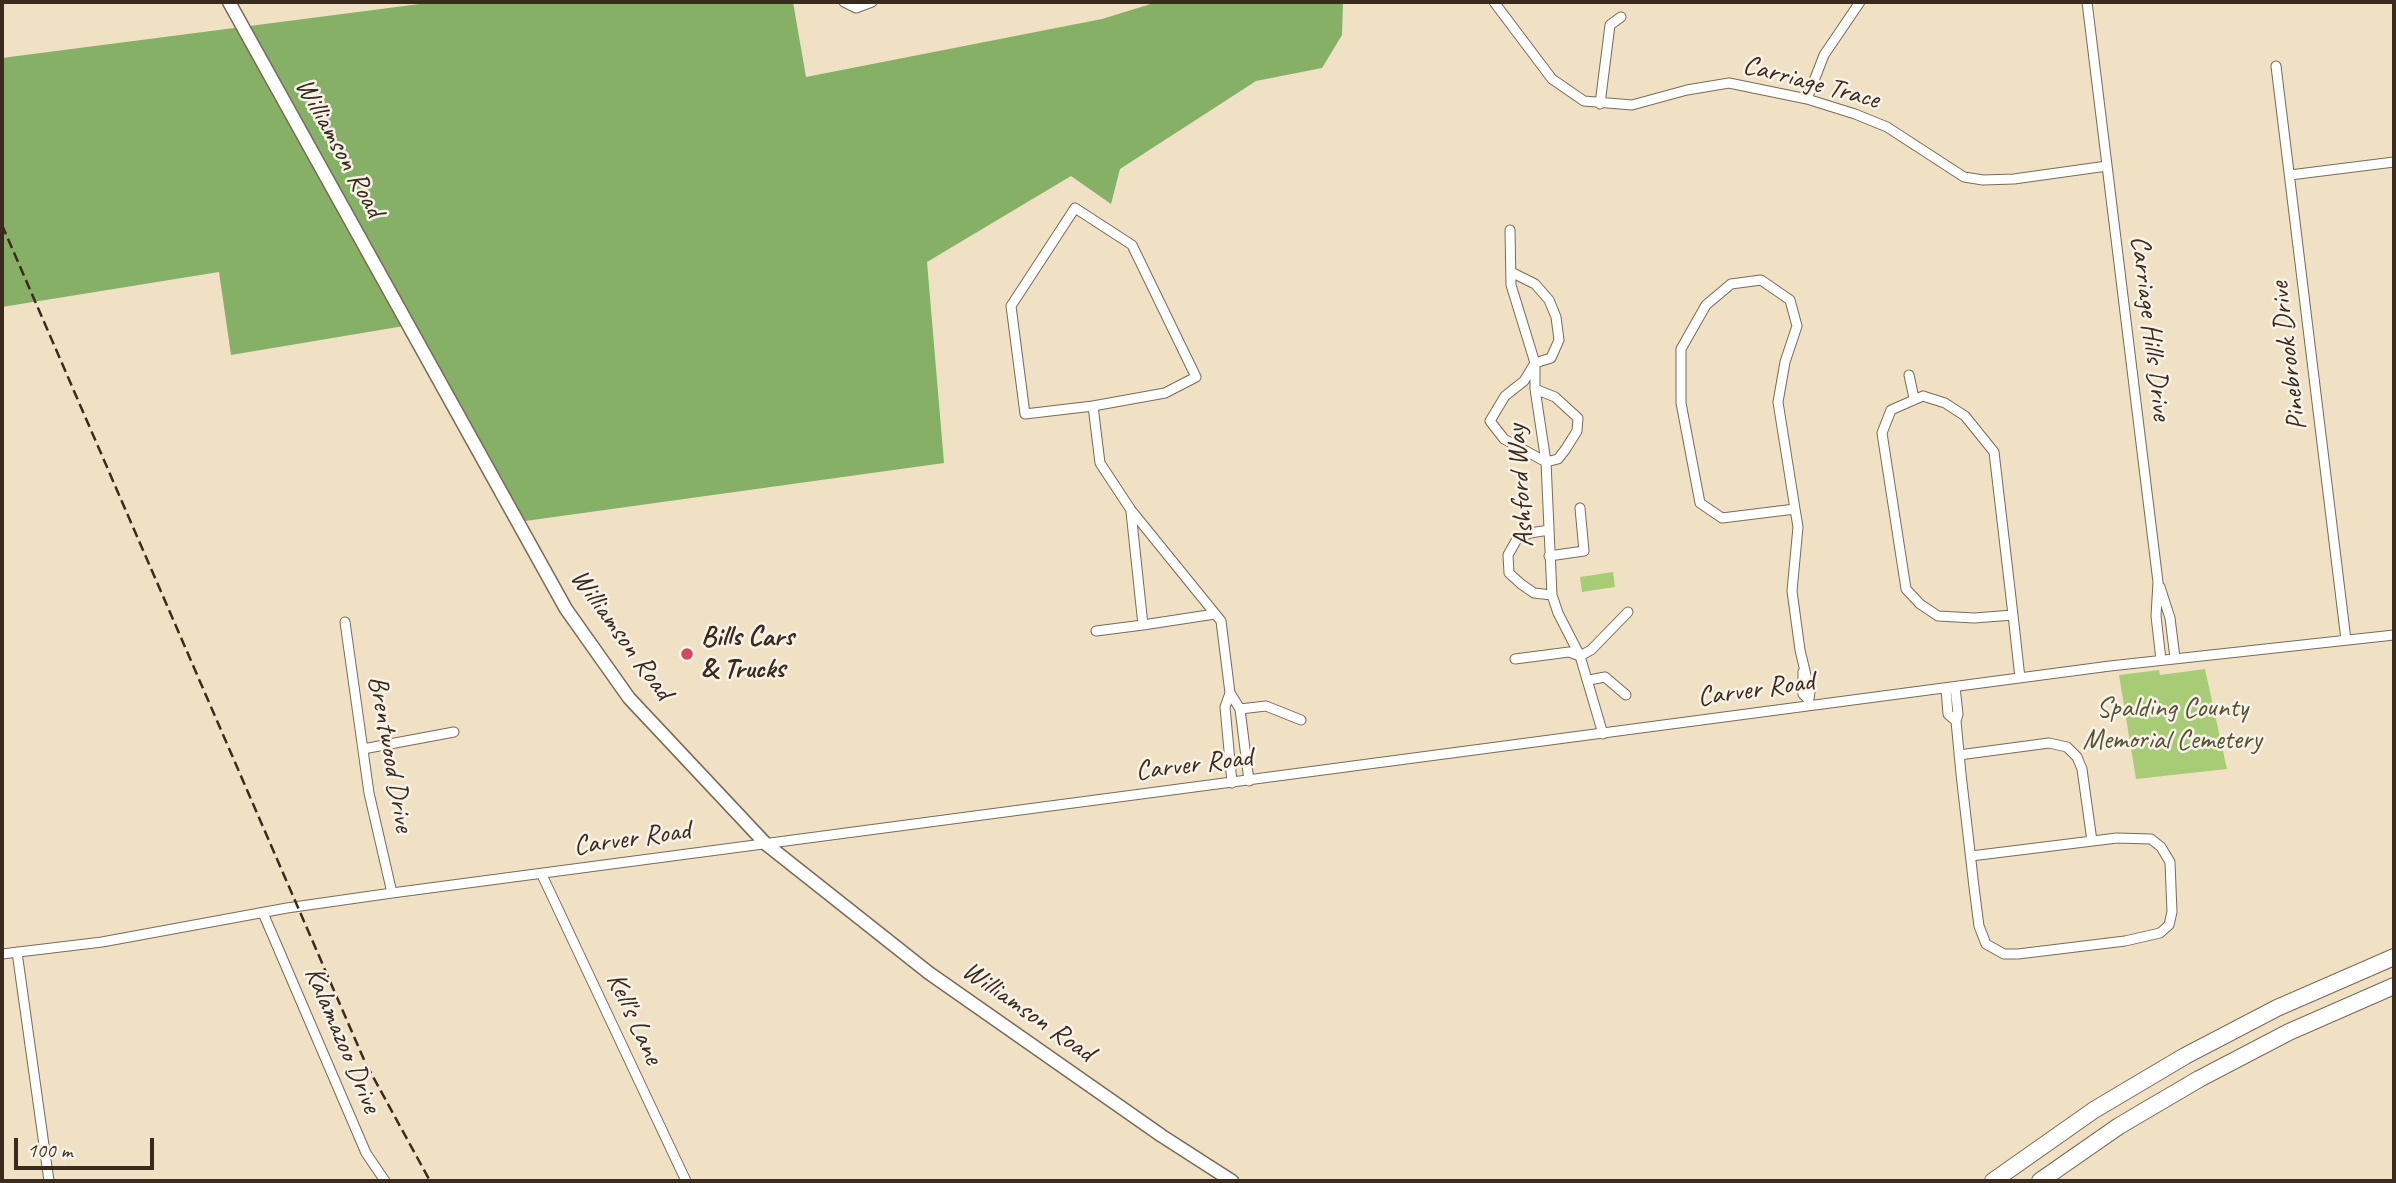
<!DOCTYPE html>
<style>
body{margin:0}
#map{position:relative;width:2396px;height:1183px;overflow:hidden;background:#f0e1c4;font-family:Caveat,sans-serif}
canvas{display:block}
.frame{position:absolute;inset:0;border:4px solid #3b2a1e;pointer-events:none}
.scale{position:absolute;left:14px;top:1138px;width:140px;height:32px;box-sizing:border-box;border:4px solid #3b2a1e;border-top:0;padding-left:9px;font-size:21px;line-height:24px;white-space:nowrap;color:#3b2a1e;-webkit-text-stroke:5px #f7f3e8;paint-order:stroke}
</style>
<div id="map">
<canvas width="2396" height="1183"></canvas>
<div class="frame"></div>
<div class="scale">100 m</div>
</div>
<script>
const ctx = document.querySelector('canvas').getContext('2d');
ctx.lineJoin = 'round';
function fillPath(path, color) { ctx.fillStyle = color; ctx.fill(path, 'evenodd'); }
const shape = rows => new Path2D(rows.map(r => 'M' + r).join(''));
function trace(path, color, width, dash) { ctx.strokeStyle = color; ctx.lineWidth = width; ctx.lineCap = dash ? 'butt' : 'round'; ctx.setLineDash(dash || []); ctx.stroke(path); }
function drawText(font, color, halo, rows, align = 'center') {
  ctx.font = font + ' Caveat,sans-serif'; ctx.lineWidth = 5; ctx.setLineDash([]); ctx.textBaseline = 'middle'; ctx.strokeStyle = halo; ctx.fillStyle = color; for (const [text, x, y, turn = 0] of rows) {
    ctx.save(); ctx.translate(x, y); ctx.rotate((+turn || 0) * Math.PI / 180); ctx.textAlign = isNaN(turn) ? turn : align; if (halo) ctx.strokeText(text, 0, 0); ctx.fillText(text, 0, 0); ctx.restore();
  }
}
fillPath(shape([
 [1613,572,1615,587,1582,592,1580,577],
 [2205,669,2227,769,2136,779,2119,675,2159,670,2160,675]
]), '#a8cc75');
fillPath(shape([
 [435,2,793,2,806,77,1102,19,1157,2,1343,2,1342,35,1322,68,1256,81,1120,169,1111,204,1071,176,927,262,944,463,518,522,410,325,231,355,219,272,2,307,2,58]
]), '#86b066');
const minor = shape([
 [844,2,856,8,872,2],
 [1494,2,1552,79,1584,101,1632,105,1687,90,1729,83,1807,99,1855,114,1887,127,1964,177,1983,180,2014,179,2107,166],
 [2087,2,2158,582,2156,616,2161,660],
 [2276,66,2346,640],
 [1807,99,1824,55,1860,2],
 [1600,104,1610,25,1621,17],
 [2290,175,2394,162],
 [1510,230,1511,285,1535,363,1535,389,1546,462,1552,595,1558,613,1580,656,1603,734],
 [1511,272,1535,284,1549,300,1556,317,1559,340,1551,358,1535,363,1524,381,1505,396,1490,421,1504,439,1546,462,1558,459,1565,450,1577,431,1578,418,1555,397,1535,389],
 [1909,375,1914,398],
 [1923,396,1945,403,1965,416,1994,452,2013,615,1974,618,1938,616,1920,604,1906,589,1882,433,1891,410,1923,396],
 [1093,406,1165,393,1196,377,1132,245,1075,208,1011,306,1025,414,1093,406,1100,463,1131,510,1221,621,1230,693,1240,709,1249,781],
 [1795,509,1722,518,1700,503,1681,403,1681,349,1706,305,1731,284,1761,280,1790,300,1797,326,1785,362,1778,402,1795,509,1798,527,1792,591,1800,650,1810,692,1808,705],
 [1131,512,1143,625,1215,614],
 [1549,530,1530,533,1517,539,1508,555,1509,573,1521,584,1534,593,1552,595],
 [1549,556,1584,551,1580,508],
 [2160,587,2170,618,2175,658],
 [2013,615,2020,678],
 [345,622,369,793,392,893],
 [1096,631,1143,625],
 [1515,659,1569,652,1580,656,1591,650,1628,612],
 [1803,672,1803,694,1807,698],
 [1589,680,1605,677,1626,695],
 [1955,687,1958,714,1956,721,1961,774,1974,887,1979,926,1986,944,2004,954,2018,954,2125,941,2160,933,2169,925,2172,912,2170,862,2161,847,2151,839,2117,838,1971,856],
 [1946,688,1948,714,1956,721],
 [1230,693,1225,707,1232,783],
 [1240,709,1266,706,1301,720],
 [363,749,454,732],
 [1959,755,2049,743,2067,747,2077,757,2082,769,2092,841],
 [542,875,686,1181],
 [263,913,366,1153,385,1181],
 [17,952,49,1181],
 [2,954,102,942,287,908,392,893,2110,666,2394,635]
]);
const secondary = shape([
 [229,2,566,609,629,698,766,844,929,973,1162,1136,1232,1181]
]);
const motorway = shape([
 [1993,1181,2094,1110,2185,1056,2277,1008,2394,957],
 [2040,1181,2119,1126,2199,1079,2289,1032,2394,986]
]);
trace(minor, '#7a6a58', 11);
trace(secondary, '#7a6a58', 15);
trace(motorway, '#7a6a58', 18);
trace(minor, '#fff', 9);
trace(secondary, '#fff', 12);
trace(motorway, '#fff', 16);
trace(shape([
 [2,225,365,1062,430,1181]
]), '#3b2a1e', 2.5, [10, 5]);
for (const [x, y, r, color] of [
 [687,654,7,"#d1495b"]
]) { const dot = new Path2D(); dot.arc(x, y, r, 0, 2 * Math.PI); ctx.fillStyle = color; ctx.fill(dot); trace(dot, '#f7f3e8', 2.5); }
drawText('28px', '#3b2a1e', '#f7f3e8', [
 ["Carriage Trace",1811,83,15],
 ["Williamson Road",339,148,61],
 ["Carriage Hills Drive",2150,328,83],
 ["Pinebrook Drive",2289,356,-97],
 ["Ashford Way",1521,486,-94],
 ["Williamson Road",621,635,54],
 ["Carver Road",1756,690,-8],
 ["Brentwood Drive",390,754,80],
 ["Carver Road",1194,765,-7],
 ["Carver Road",632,839,-8],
 ["Williamson Road",1028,1012,35],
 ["Kell's Lane",634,1019,65],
 ["Kalamazoo Drive",342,1040,67]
]);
drawText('bold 28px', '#3b2a1e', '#f7f3e8', [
 ["Bills Cars",701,638],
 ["& Trucks",701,670]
], 'left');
drawText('28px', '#565234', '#f7f3e8', [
 ["Spalding County",2172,709],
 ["Memorial Cemetery",2172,741]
]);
</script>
